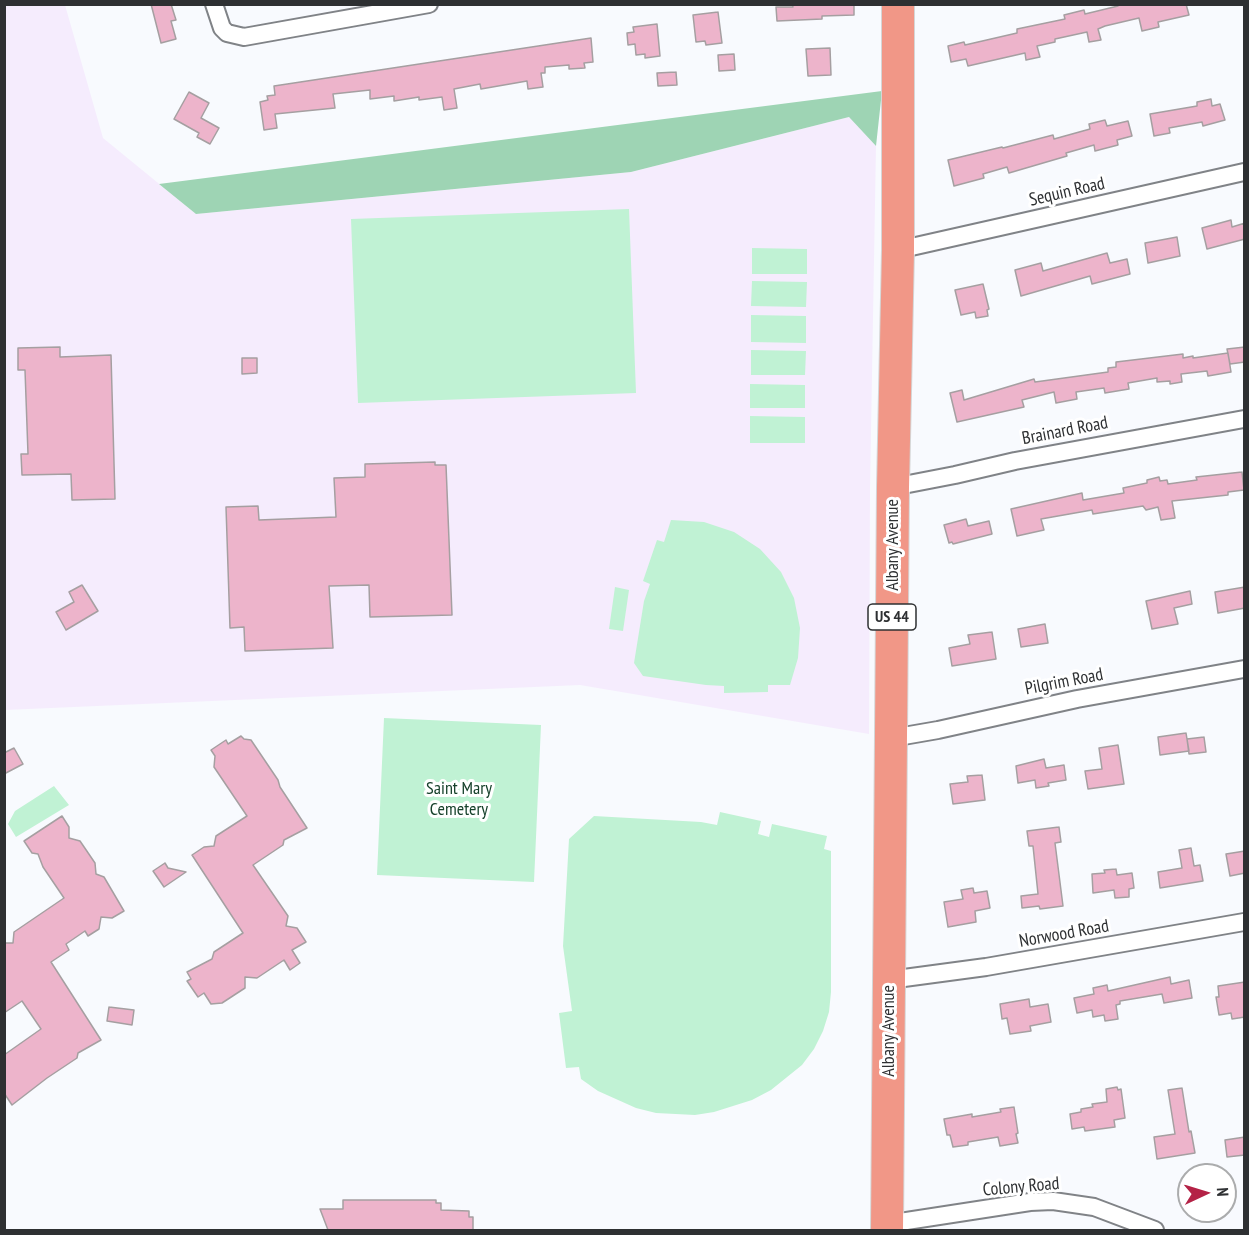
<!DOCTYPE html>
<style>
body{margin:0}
#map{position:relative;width:1249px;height:1235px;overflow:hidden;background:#f8fafe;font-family:"PT Sans Narrow",sans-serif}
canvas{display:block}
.frame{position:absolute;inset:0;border:6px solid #2e3032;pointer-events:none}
.north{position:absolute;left:1177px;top:1163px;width:60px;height:60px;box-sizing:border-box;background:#fff;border:2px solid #abacad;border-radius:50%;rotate:86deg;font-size:16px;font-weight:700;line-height:24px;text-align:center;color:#2e3032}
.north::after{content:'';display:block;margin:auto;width:21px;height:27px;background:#b42246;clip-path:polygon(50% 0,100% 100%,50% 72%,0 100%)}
</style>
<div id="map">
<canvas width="1249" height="1235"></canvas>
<div class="frame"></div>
<div class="north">N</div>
</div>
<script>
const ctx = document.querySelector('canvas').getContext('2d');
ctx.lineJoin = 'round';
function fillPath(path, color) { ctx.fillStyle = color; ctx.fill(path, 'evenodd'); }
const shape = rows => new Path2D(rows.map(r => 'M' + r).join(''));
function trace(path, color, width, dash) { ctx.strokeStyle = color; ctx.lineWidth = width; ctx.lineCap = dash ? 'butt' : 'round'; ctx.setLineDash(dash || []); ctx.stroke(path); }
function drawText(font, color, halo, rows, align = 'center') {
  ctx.font = font + ' "PT Sans Narrow",sans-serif'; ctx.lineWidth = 6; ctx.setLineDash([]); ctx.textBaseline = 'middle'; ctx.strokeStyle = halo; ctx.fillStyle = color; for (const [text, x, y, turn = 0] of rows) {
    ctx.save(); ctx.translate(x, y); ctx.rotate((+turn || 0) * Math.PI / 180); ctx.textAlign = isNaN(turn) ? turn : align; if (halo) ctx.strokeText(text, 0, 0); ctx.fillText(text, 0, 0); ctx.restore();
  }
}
fillPath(shape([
 [4,5,65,5,103,138,196,214,631,172,849,117,876,146,870,489,869,734,580,685,5,710]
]), '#f5ecfd');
fillPath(shape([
 [629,209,636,393,358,403,351,219],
 [752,248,807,249,807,274,752,274],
 [752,281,807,282,806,307,751,306],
 [751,315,806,316,806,343,751,342],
 [751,350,806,351,805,375,751,375],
 [750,384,805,385,805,408,750,408],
 [750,416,805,417,805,443,750,443],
 [671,520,704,522,734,532,760,549,781,572,794,598,800,628,798,658,790,685,768,685,768,692,724,693,724,686,706,685,643,676,634,663,644,601,650,584,643,581,657,540,664,542],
 [615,587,629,590,623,631,609,629],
 [384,718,541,725,534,882,377,875],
 [54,786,69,805,16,837,8,824,15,811],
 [720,812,761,821,758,834,769,837,772,824,827,836,824,849,831,851,831,992,829,1012,823,1031,814,1049,802,1065,771,1090,752,1100,714,1112,695,1115,656,1113,636,1108,598,1091,581,1079,579,1067,566,1068,559,1013,572,1011,563,946,569,839,594,816,701,822,717,825]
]), '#c0f2d4');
fillPath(shape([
 [882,91,876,146,849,117,631,172,196,214,159,184]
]), '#9ed4b4');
const building = shape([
 [151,4,171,4,176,20,171,21,176,39,161,43,151,4],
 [792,4,854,4,854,15,822,16,822,19,777,21,776,7,793,7,792,4],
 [1118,4,1186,4,1189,15,1158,22,1159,27,1142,31,1139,18,1105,26,1098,29,1101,40,1089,42,1087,32,1055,39,1055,42,1037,46,1040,57,1026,60,1025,53,968,66,966,59,951,62,948,46,964,42,965,45,1017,33,1017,29,1065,19,1064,15,1084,10,1085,14,1118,6,1118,4],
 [718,12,722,43,706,45,705,41,696,42,693,15,718,12],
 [657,24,660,56,645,58,645,54,636,55,635,44,628,45,627,33,634,32,633,27,657,24],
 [591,38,593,62,584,63,585,68,569,69,569,65,545,67,545,73,541,73,543,87,528,89,527,81,481,89,480,84,454,89,457,108,444,110,442,97,419,100,419,97,394,101,394,96,370,99,370,90,333,94,335,108,275,114,277,128,264,130,260,102,268,100,267,96,275,95,274,86,591,38],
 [830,48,831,75,808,76,806,49,830,48],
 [734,54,735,70,719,71,718,55,734,54],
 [676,72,677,85,658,86,657,73,676,72],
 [189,92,209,103,201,118,219,128,210,144,197,137,199,133,174,119,189,92],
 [1211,99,1212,106,1220,104,1225,120,1203,126,1202,122,1169,128,1170,133,1154,136,1150,114,1197,106,1197,102,1211,99],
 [1105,120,1107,126,1128,121,1132,136,1117,140,1118,145,1095,151,1094,145,1066,153,1067,156,1009,173,1007,167,983,174,984,178,954,186,948,160,1002,147,1003,148,1053,135,1054,139,1090,129,1089,124,1105,120],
 [1231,220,1232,227,1245,223,1245,239,1207,249,1202,228,1231,220],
 [1177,237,1180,256,1148,263,1145,243,1177,237],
 [1107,253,1110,263,1127,259,1130,274,1092,284,1090,276,1021,296,1015,270,1041,263,1043,271,1107,253],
 [983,284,989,309,987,310,988,316,976,318,975,312,961,315,955,290,983,284],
 [60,347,60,357,111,355,115,499,72,500,71,474,22,475,21,454,28,454,25,370,18,370,18,348,60,347],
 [1245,347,1245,362,1230,364,1227,349,1245,347],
 [1228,353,1231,372,1208,376,1207,371,1181,374,1182,382,1170,384,1170,381,1157,382,1157,378,1128,383,1129,389,1105,393,1104,388,1076,392,1077,399,1056,403,1054,392,1022,400,1024,407,957,422,950,393,962,390,964,400,1034,379,1035,382,1108,372,1108,368,1116,367,1116,362,1183,354,1183,358,1193,356,1193,358,1228,353],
 [242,358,257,358,257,373,242,374,242,358],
 [435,462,435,465,446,465,452,615,370,617,369,585,329,586,333,648,245,651,244,627,230,628,226,507,258,506,259,520,336,517,334,478,365,477,365,464,435,462],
 [1242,472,1244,490,1228,492,1228,495,1172,501,1175,518,1161,520,1158,507,1146,510,1143,506,1093,514,1092,510,1041,519,1044,530,1017,536,1011,509,1082,493,1083,500,1124,493,1123,488,1147,483,1147,480,1159,477,1160,481,1167,480,1168,484,1197,480,1196,477,1242,472],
 [966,519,968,526,989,521,992,534,953,544,952,542,949,543,944,525,966,519],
 [82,585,98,611,66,630,56,612,74,602,69,592,82,585],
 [1245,587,1245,608,1218,613,1215,592,1245,587],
 [1190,591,1192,604,1174,608,1178,624,1152,629,1146,601,1190,591],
 [1045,624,1048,643,1021,647,1018,629,1045,624],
 [992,632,996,659,952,666,949,648,970,644,968,635,992,632],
 [1186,733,1189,751,1160,755,1158,737,1186,733],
 [241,736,244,739,251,740,278,780,280,787,307,828,284,840,283,845,253,865,288,916,286,926,297,928,306,942,292,950,300,963,290,970,284,960,257,978,245,977,245,988,222,1003,211,1004,204,993,198,997,187,981,191,979,187,972,212,959,214,952,243,933,192,855,204,847,214,846,216,836,247,816,214,767,215,756,211,750,226,740,228,744,241,736],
 [1204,737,1206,752,1189,754,1187,739,1204,737],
 [1118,745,1124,784,1088,789,1085,771,1102,769,1099,748,1118,745],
 [14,748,23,764,4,774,4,753,14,748],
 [1044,759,1046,768,1064,765,1066,780,1048,783,1049,786,1036,788,1035,780,1018,783,1016,766,1044,759],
 [982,775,985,800,953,804,950,784,968,782,967,776,982,775],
 [62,816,69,827,69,838,80,841,95,863,96,874,104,877,124,911,112,918,101,917,99,929,88,936,85,931,66,944,69,950,51,962,101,1040,78,1053,77,1058,47,1078,12,1105,4,1093,4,1055,41,1029,22,1001,4,1013,4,943,13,943,14,932,64,898,43,867,38,854,32,853,24,841,62,816],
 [1059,827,1061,842,1055,843,1063,906,1040,909,1039,906,1022,908,1021,896,1038,894,1033,846,1029,846,1027,831,1059,827],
 [1191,848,1194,866,1200,865,1203,881,1160,888,1158,872,1182,868,1179,850,1191,848],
 [1245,851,1245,873,1230,876,1226,854,1245,851],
 [165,863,168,868,186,872,164,887,153,871,165,863],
 [1116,869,1117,875,1132,873,1134,888,1129,889,1129,897,1115,898,1114,890,1093,893,1092,874,1105,873,1104,870,1116,869],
 [973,888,974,893,987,891,990,908,975,911,976,922,948,927,944,902,963,899,961,890,973,888],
 [1170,977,1171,984,1189,980,1192,998,1164,1003,1162,994,1120,1001,1120,1004,1116,1005,1118,1019,1105,1021,1104,1015,1093,1017,1092,1010,1077,1013,1074,998,1094,994,1093,988,1107,985,1108,991,1170,977],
 [1245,982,1245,1017,1232,1019,1231,1013,1219,1015,1216,997,1219,997,1218,986,1245,982],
 [1029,999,1030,1007,1048,1004,1051,1022,1030,1026,1031,1031,1010,1034,1007,1018,1002,1019,1000,1004,1029,999],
 [109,1007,134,1010,132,1025,107,1021,109,1007],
 [1117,1087,1118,1090,1121,1089,1125,1118,1114,1120,1115,1127,1085,1131,1084,1127,1072,1129,1070,1114,1081,1112,1081,1109,1093,1107,1092,1104,1107,1102,1106,1089,1117,1087],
 [1182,1088,1189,1132,1191,1131,1195,1153,1157,1159,1154,1137,1175,1134,1168,1090,1182,1088],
 [1014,1107,1018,1133,1016,1134,1018,1143,1000,1146,998,1137,968,1142,968,1145,953,1147,950,1135,947,1135,944,1119,972,1114,972,1117,1001,1112,1000,1109,1014,1107],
 [1245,1137,1245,1155,1227,1157,1225,1140,1245,1137],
 [343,1200,436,1200,436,1203,441,1203,441,1210,469,1211,469,1217,473,1217,473,1230,328,1230,320,1209,343,1209,343,1200]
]);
fillPath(building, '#edb4cb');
trace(building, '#a59fa1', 1.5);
const street = shape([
 [214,4,222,28,227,33,244,37,429,4],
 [898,250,1244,172],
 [893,487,955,475,1015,461,1244,419],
 [892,738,938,730,1077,699,1244,669],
 [889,980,986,967,1244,922],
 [887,1224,1030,1202,1053,1201,1094,1207,1155,1230]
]);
const highway = shape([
 [887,1230,893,487,898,250,898,4]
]);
trace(street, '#808387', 20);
trace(highway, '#d5d6d6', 34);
trace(street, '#fff', 16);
trace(highway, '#f19787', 32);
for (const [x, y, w] of [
 [892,617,48]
]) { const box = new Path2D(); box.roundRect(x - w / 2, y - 13, w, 26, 4.5); ctx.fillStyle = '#fff'; ctx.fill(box); trace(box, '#2e3032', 1.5); }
drawText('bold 16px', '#2e3032', null, [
 ["US 44",892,617]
]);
drawText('18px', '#2e3032', '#fff', [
 ["Sequin Road",1067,192,-13],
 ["Brainard Road",1065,431,-11],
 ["Albany Avenue",893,545,-90],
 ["Pilgrim Road",1064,682,-11],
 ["Norwood Road",1064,934,-10],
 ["Albany Avenue",889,1031,-90],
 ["Colony Road",1021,1187,-5]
]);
drawText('18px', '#16412b', '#fff', [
 ["Saint Mary",459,789],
 ["Cemetery",459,810]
]);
</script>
